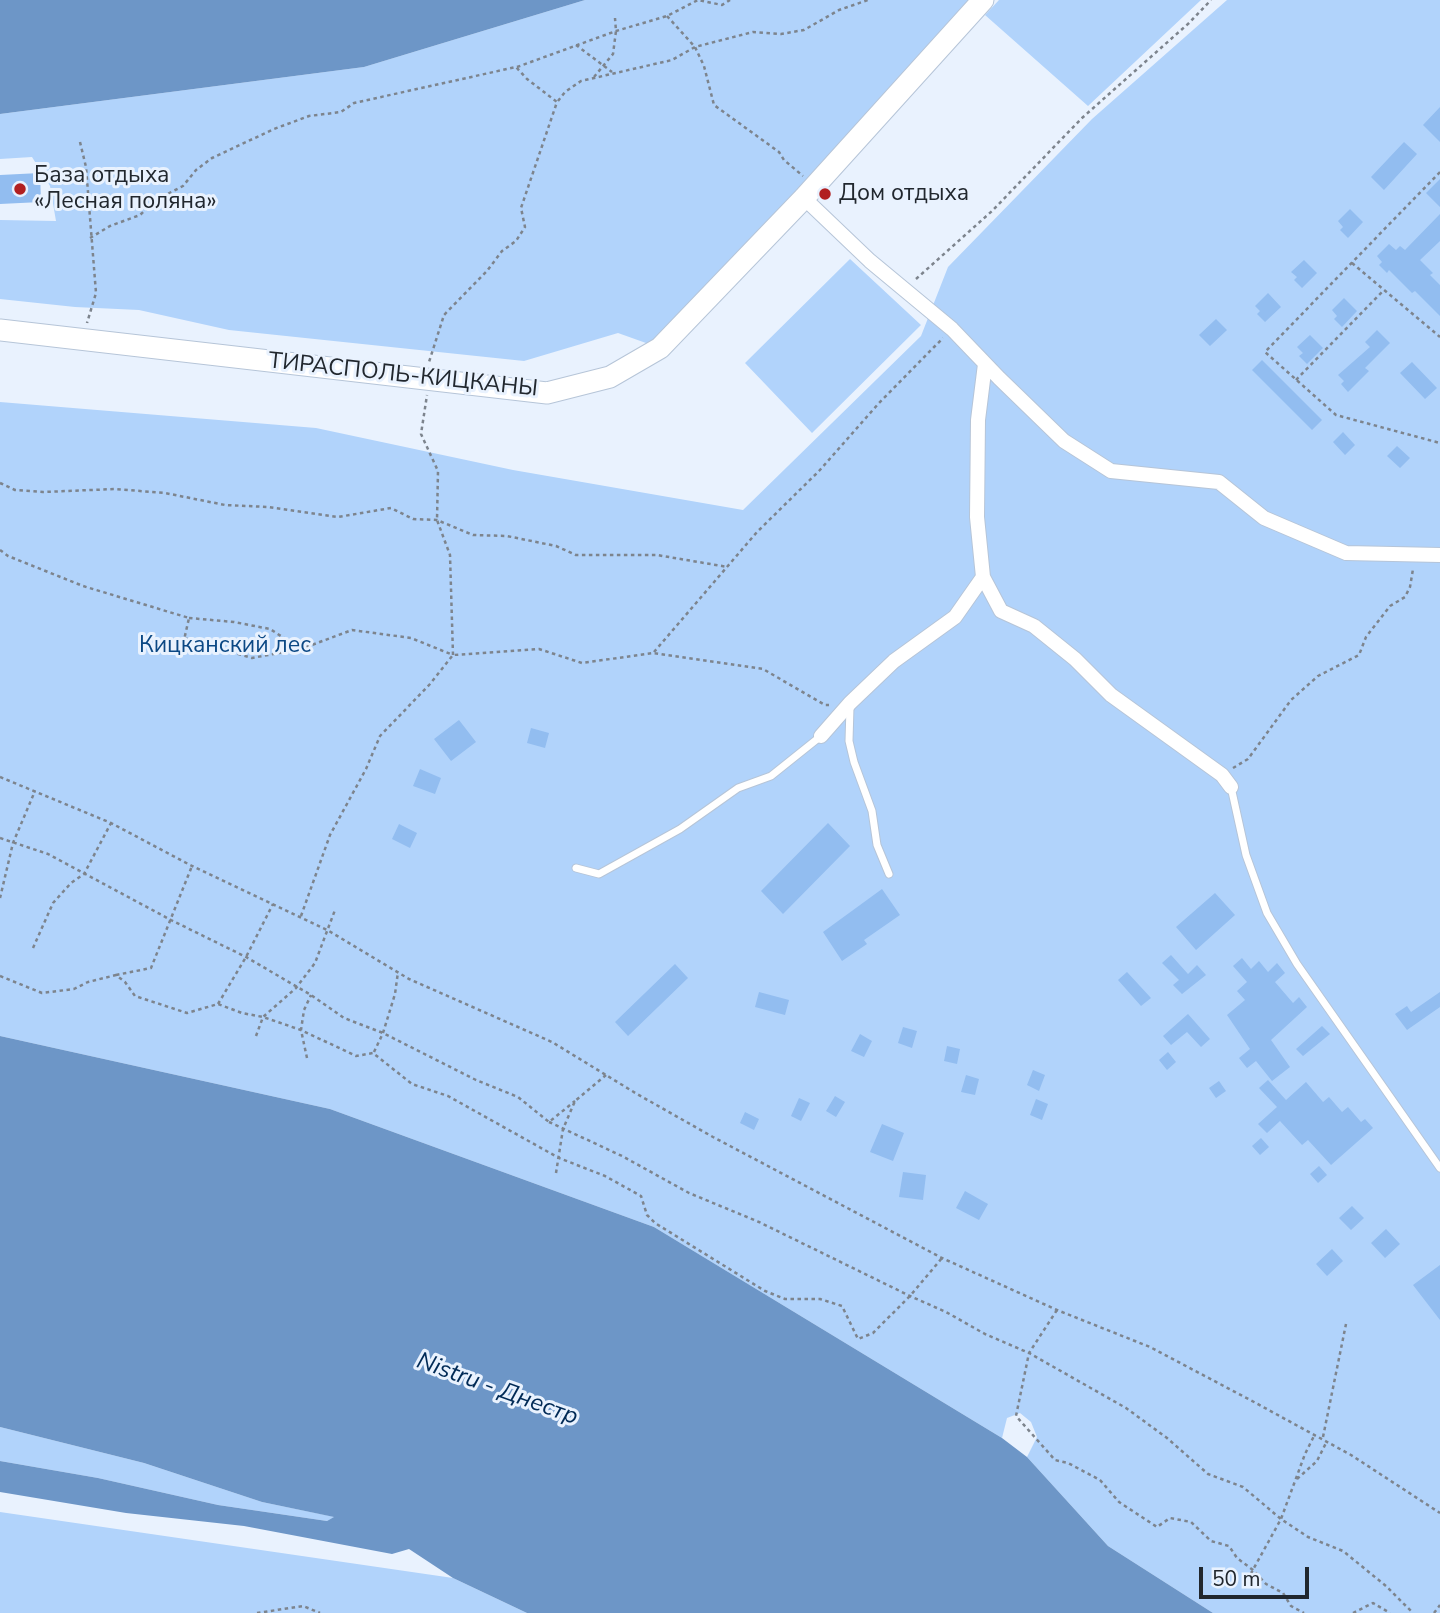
<!DOCTYPE html>
<meta charset="utf-8">
<style>
body{margin:0}
#map{position:relative;width:1440px;height:1613px;overflow:hidden;background:#e9f2fe;font-family:"Nunito Sans",sans-serif}
canvas{display:block}
.scale{position:absolute;left:1199px;top:1567px;width:110px;height:32px;box-sizing:border-box;border:4px solid #21272e;border-top:0;padding-left:9px;font-size:21px;line-height:24px;white-space:nowrap;color:#21272e;-webkit-text-stroke:5px #e9f2fe;paint-order:stroke}
</style>
<div id="map">
<canvas width="1440" height="1613"></canvas>
<div class="scale">50 m</div>
</div>
<script>
const ctx = document.querySelector('canvas').getContext('2d');
ctx.lineJoin = 'round';
function fillPath(path, color) { ctx.fillStyle = color; ctx.fill(path, 'evenodd'); }
const shape = rows => new Path2D(rows.map(r => 'M' + r).join(''));
function trace(path, color, width, dash) { ctx.strokeStyle = color; ctx.lineWidth = width; ctx.lineCap = dash ? 'butt' : 'round'; ctx.setLineDash(dash || []); ctx.stroke(path); }
function drawText(font, color, halo, rows, align = 'center') {
  ctx.font = font + ' "Nunito Sans",sans-serif'; ctx.lineWidth = 6; ctx.setLineDash([]); ctx.textBaseline = 'middle'; ctx.strokeStyle = halo; ctx.fillStyle = color; for (const [text, x, y, turn = 0] of rows) {
    ctx.save(); ctx.translate(x, y); ctx.rotate((+turn || 0) * Math.PI / 180); ctx.textAlign = isNaN(turn) ? turn : align; if (halo) ctx.strokeText(text, 0, 0); ctx.fillText(text, 0, 0); ctx.restore();
  }
}
fillPath(shape([
 [585,0,983,0,660,348,618,333,524,361,229,330,139,310,75,307,0,299,0,220,56,221,50,186,32,157,0,159,0,114,364,67],
 [999,0,1201,0,1088,106,985,15],
 [1227,0,1440,0,1440,1613,1213,1613,1108,1546,1027,1457,1037,1437,1031,1422,1020,1413,1007,1418,1002,1438,654,1227,330,1109,0,1036,0,402,316,428,513,470,743,510,921,336,948,267,1092,119],
 [850,259,921,325,812,433,745,363],
 [0,1427,144,1463,262,1502,335,1517,327,1521,218,1505,98,1478,0,1461],
 [0,1512,453,1578,527,1613,0,1613]
]), '#b1d3fb');
fillPath(shape([
 [0,0,585,0,364,67,0,114],
 [0,1036,330,1109,654,1227,1002,1438,1027,1457,1108,1546,1213,1613,527,1613,453,1578,409,1549,392,1554,244,1526,126,1513,0,1492,0,1461,98,1478,218,1505,327,1521,334,1517,262,1502,144,1463,0,1427]
]), '#6d96c7');
fillPath(shape([
 [1440,107,1440,142,1423,125],
 [1404,142,1417,154,1384,190,1371,177],
 [40,173,41,202,0,204,0,175],
 [1440,179,1440,207,1426,193],
 [1350,209,1363,222,1348,238,1340,230,1343,227,1338,221],
 [1440,214,1440,241,1420,260,1433,273,1430,275,1440,285,1440,316,1415,291,1412,293,1389,270,1387,273,1379,265,1382,262,1377,256,1389,244,1396,250,1400,246,1405,250],
 [1304,260,1317,273,1302,288,1294,280,1297,277,1291,272],
 [1268,293,1281,307,1265,322,1257,314,1260,311,1255,306],
 [1344,298,1357,311,1342,327,1334,319,1337,316,1332,310],
 [1216,319,1227,330,1210,346,1199,335],
 [1377,330,1390,343,1365,368,1369,371,1348,392,1341,384,1344,381,1338,375,1370,347,1365,342],
 [1310,335,1323,348,1307,364,1299,356,1303,353,1297,347],
 [1262,360,1322,420,1312,430,1252,370],
 [1412,362,1437,388,1425,399,1400,373],
 [1343,432,1355,445,1345,455,1333,442],
 [1397,446,1410,458,1400,468,1387,456],
 [459,720,476,742,451,761,434,739],
 [531,728,549,733,545,748,527,743],
 [420,769,441,778,435,794,413,786],
 [828,823,850,846,783,914,761,891],
 [399,824,417,833,410,848,392,839],
 [882,889,900,915,864,940,867,944,842,961,823,932],
 [1215,893,1235,915,1196,950,1176,927],
 [1171,955,1188,974,1197,965,1206,975,1182,994,1173,985,1179,980,1162,963],
 [1242,958,1251,969,1259,961,1268,972,1277,963,1285,973,1275,982,1293,1003,1299,997,1307,1007,1271,1040,1290,1067,1272,1081,1256,1061,1247,1068,1239,1058,1250,1049,1227,1015,1245,1000,1237,991,1247,982,1233,966],
 [675,964,688,978,628,1036,615,1022],
 [1127,972,1151,998,1141,1006,1118,980],
 [759,992,789,1000,785,1015,755,1007],
 [1440,992,1440,1007,1407,1030,1395,1014,1407,1006,1411,1012],
 [1188,1014,1210,1039,1201,1047,1187,1032,1171,1045,1163,1036],
 [1322,1026,1330,1034,1303,1056,1296,1049],
 [903,1027,917,1031,912,1048,898,1043],
 [860,1034,872,1041,864,1057,851,1051],
 [947,1046,960,1049,957,1064,944,1061],
 [1168,1052,1176,1062,1167,1070,1159,1060],
 [1033,1070,1045,1075,1039,1091,1027,1085],
 [966,1075,979,1079,975,1095,961,1092],
 [1268,1080,1286,1100,1306,1082,1323,1102,1329,1097,1342,1112,1348,1107,1361,1122,1365,1119,1373,1128,1331,1165,1308,1140,1302,1145,1280,1121,1267,1133,1258,1124,1277,1107,1259,1088],
 [1219,1081,1226,1091,1216,1098,1209,1088],
 [835,1096,845,1102,836,1117,826,1111],
 [799,1098,810,1103,801,1121,791,1116],
 [1036,1099,1048,1104,1042,1120,1030,1115],
 [745,1112,759,1119,754,1130,740,1123],
 [882,1124,904,1133,893,1161,870,1152],
 [1261,1138,1269,1147,1260,1155,1252,1146],
 [1319,1166,1327,1175,1318,1183,1310,1174],
 [903,1172,926,1175,923,1200,899,1197],
 [965,1191,988,1204,979,1220,956,1208],
 [1352,1206,1364,1218,1351,1230,1339,1218],
 [1386,1229,1400,1244,1385,1258,1371,1243],
 [1332,1249,1343,1261,1327,1276,1316,1264],
 [1440,1265,1440,1320,1413,1285]
]), '#92bdf0');
const lane = shape([
 [850,707,849,741,854,762,872,811,877,845,889,874],
 [1231,787,1246,855,1267,913,1297,964,1440,1168],
 [576,868,599,874,680,829,738,788,771,776,821,736]
]);
const street = shape([
 [804,198,870,261,952,329,999,378,1064,441,1111,471,1219,482,1264,518,1346,553,1440,555],
 [985,364,978,420,977,517,983,577,1001,611,1034,626,1075,659,1111,695,1222,775,1231,787],
 [821,736,850,703,894,661,955,617,983,577]
]);
const secondary = shape([
 [0,330,547,393,610,377,660,348,804,198,983,0]
]);
trace(lane, '#b6c5d8', 9);
trace(street, '#b6c5d8', 16);
trace(secondary, '#b6c5d8', 23);
trace(shape([
 [667,16,695,47,704,66,714,105,779,152,784,160,803,176],
 [576,45,612,72],
 [517,67,616,31,667,16,698,0,722,5,730,0],
 [594,77,613,54,616,31,615,18],
 [558,101,565,92,581,81,672,60,695,47,753,32,781,34,804,30,839,10,868,0],
 [80,142,86,167,96,293,87,323],
 [1440,172,1265,352,1336,415,1440,443],
 [90,238,110,226,140,215,156,200,183,186,196,170,212,158,274,129,309,116,341,112,354,103,516,67,527,79,557,102,521,208,525,227,516,241,502,251,487,271,444,315,429,362],
 [1352,263,1440,337],
 [916,279,992,211,1082,118,1189,23,1211,0],
 [1296,380,1384,290],
 [0,483,15,490,43,492,115,489,165,493,225,505,268,507,338,517,391,508,413,519,437,520,473,535,507,536,556,546,576,555,657,555,728,567],
 [0,550,8,556,83,586,189,618,182,649],
 [189,618,234,622,270,629,301,649],
 [184,638,252,658,301,649,352,630,411,638,453,655,450,555,437,520,438,471,421,434,427,395],
 [654,652,757,532,819,471,879,403,943,338],
 [1233,768,1248,759,1291,700,1318,676,1359,655,1366,637,1390,606,1405,597,1410,587,1413,569],
 [0,777,111,823,192,866,329,931,409,979,552,1042,637,1094,713,1137,942,1258,1057,1310,1150,1347,1254,1402,1351,1455,1440,1513],
 [0,838,48,854,171,920,246,957,311,995,344,1018,383,1033,476,1080,518,1097,549,1122,575,1101],
 [0,898,13,843,35,791],
 [301,916,330,835,366,769,380,736,430,684,453,655,539,649,582,663,653,653,763,669,825,705,829,705],
 [33,948,53,903,71,883,84,874,111,823],
 [116,975,151,968,192,866],
 [0,976,42,993,74,989,88,982,116,975,125,982,135,996,187,1013,218,1004,242,1013,263,1017,301,1030,356,1056,373,1053,412,1084,448,1096,559,1158,605,1176,641,1196,647,1215,655,1223,765,1291,785,1299,820,1299,842,1306,858,1339,873,1333,910,1296,942,1258],
 [218,1004,246,957,273,904],
 [256,1036,263,1017,296,988,315,963,335,910],
 [374,1052,383,1033,395,994,398,972],
 [307,1058,301,1030,304,1010,311,995],
 [549,1122,622,1156,689,1193,759,1222,910,1296,946,1312,985,1334,1029,1353,1126,1408,1167,1438,1208,1474,1243,1487,1281,1519,1308,1537,1343,1551,1386,1586,1413,1613],
 [556,1173,563,1129,575,1101,606,1075],
 [1057,1310,1029,1353,1016,1416,1055,1460,1068,1463,1100,1480,1119,1502,1157,1527,1170,1518,1191,1522,1211,1541,1229,1546,1237,1558,1253,1570,1266,1584,1283,1593,1291,1606,1304,1613],
 [1323,1437,1346,1324],
 [1297,1479,1317,1461,1327,1441],
 [1244,1586,1281,1519,1305,1454,1315,1434],
 [257,1613,303,1606,320,1613],
 [1353,1613,1373,1603,1390,1613],
 [1434,1613,1440,1605]
]), '#7d848d', 2.5, [3.5, 3.5]);
trace(lane, '#fff', 7);
trace(street, '#fff', 14);
trace(secondary, '#fff', 21);
for (const [x, y, r, color] of [
 [20,189,7,"#b12021"],
 [825,194,7,"#b12021"]
]) { const dot = new Path2D(); dot.arc(x, y, r, 0, 2 * Math.PI); ctx.fillStyle = color; ctx.fill(dot); trace(dot, '#e9f2fe', 2.5); }
drawText('23px', '#21272e', '#e9f2fe', [
 ["База отдыха",34,176],
 ["«Лесная поляна»",34,202],
 ["Дом отдыха",839,194]
], 'left');
drawText('23px', '#21272e', '#e9f2fe', [
 ["ТИРАСПОЛЬ-КИЦКАНЫ",403,376,6]
]);
drawText('23px', '#0b4884', '#e9f2fe', [
 ["Кицканский лес",225,646]
]);
drawText('italic 24px', '#002a56', '#e9f2fe', [
 ["Nistru - Днестр",497,1390,20]
]);
</script>
